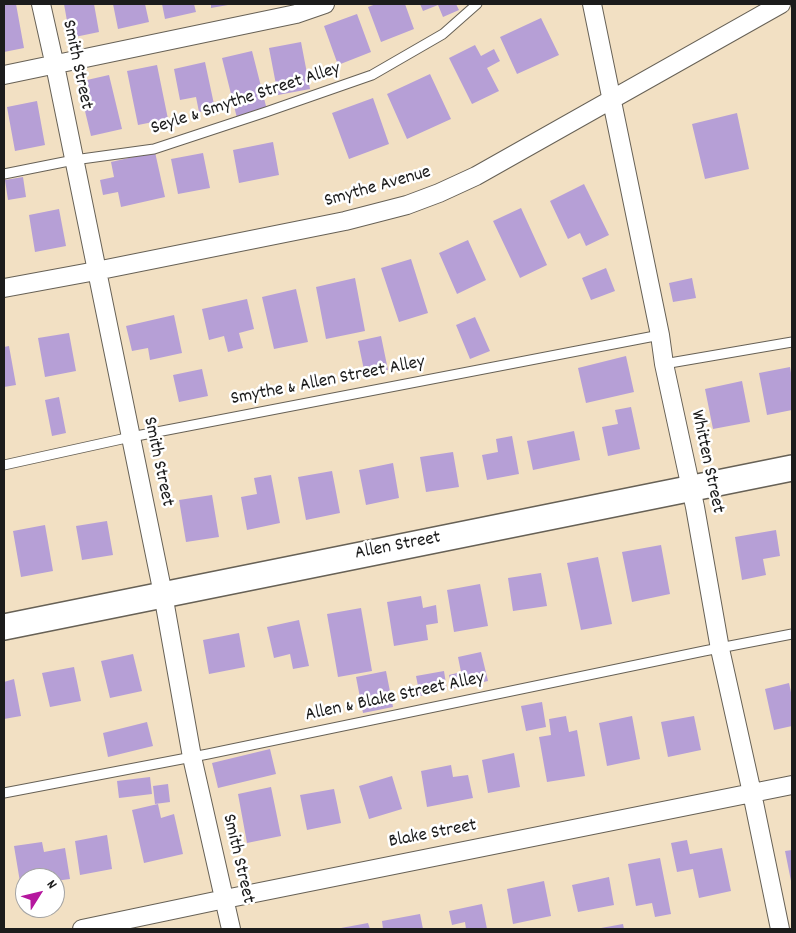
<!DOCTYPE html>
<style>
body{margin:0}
#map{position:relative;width:796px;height:933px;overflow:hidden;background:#f2e0c3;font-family:Dekko,sans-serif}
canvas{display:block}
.frame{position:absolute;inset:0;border:5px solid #1c1c1c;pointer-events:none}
.north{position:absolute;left:15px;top:868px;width:50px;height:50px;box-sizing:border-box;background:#fff;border:1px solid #a4a4a4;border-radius:50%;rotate:54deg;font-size:14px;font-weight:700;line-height:20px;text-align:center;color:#1c1c1c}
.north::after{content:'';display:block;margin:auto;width:18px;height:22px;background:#b5179e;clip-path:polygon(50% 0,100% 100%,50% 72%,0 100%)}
</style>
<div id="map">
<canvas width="796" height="933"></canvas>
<div class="frame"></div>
<div class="north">N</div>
</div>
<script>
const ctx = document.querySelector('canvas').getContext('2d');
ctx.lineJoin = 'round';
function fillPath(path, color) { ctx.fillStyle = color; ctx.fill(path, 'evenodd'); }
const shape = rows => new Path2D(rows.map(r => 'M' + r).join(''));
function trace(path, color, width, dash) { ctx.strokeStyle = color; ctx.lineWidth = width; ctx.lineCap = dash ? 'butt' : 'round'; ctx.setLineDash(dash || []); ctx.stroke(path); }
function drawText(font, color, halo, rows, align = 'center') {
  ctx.font = font + ' Dekko,sans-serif'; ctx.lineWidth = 5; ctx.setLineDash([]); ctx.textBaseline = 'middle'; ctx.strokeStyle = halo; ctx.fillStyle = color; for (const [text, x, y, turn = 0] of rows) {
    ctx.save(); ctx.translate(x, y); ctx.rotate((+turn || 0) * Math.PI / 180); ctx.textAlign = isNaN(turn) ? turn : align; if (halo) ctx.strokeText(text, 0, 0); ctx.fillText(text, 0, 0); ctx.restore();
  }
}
fillPath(shape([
 [4,4,16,4,24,48,4,52],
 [64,4,94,4,99,32,70,38],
 [113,4,145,4,149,22,118,29],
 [162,4,194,4,196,12,165,19],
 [211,4,228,4,228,5,211,8],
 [376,4,405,4,414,29,381,42,368,7],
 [420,4,456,4,459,10,443,17,438,5,423,11],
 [357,14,371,52,338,65,324,26],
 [541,18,559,55,517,74,500,37],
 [301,42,310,89,278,95,269,48],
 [475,45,481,56,494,49,500,61,487,68,499,91,472,104,449,58],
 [252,51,267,110,237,118,222,58],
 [205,62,215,109,199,112,196,97,180,100,174,69],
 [157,65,168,119,138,125,127,71],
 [430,74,451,119,407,139,387,94],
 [109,75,122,129,91,136,78,82],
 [373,98,389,144,349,159,332,113],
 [37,101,45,145,15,151,7,107],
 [737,113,749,169,705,179,692,124],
 [273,142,279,175,239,183,233,150],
 [155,152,165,197,121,207,118,192,103,195,100,180,114,177,111,162],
 [203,153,210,188,178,194,171,159],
 [23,177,26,197,8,200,5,180],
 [584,184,609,235,586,246,580,233,568,239,550,201],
 [521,208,547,265,520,278,493,221],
 [59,209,66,246,35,252,29,215],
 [468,240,486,280,457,294,439,253],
 [411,259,428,313,399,322,381,268],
 [606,268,615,291,591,300,582,278],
 [355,278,365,331,326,339,316,287],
 [692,278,696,298,673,302,669,283],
 [296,289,308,342,274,349,262,297],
 [247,299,254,329,239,333,243,348,228,352,224,336,209,340,202,309],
 [174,315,182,353,150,360,148,348,132,351,126,326],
 [475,317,490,351,470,359,456,325],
 [69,333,76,371,45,377,38,338],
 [381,336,388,370,365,375,358,341],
 [9,346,16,385,4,387,4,347],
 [626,356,634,392,586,403,578,368],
 [790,367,792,379,792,410,767,415,759,373],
 [202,369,208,396,179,402,173,375],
 [742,381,750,422,713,429,705,389],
 [59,397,66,433,52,436,45,400],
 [631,407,640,449,608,456,602,427,618,424,615,410],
 [574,431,580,460,533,470,527,441],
 [512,436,519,474,487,480,482,455,498,452,496,439],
 [453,452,459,487,426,492,420,457],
 [393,463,399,498,366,505,359,470],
 [332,471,340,513,306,520,298,477],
 [271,475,280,523,247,530,241,497,257,494,254,478],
 [212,495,219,537,186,542,179,500],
 [107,521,113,555,82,560,76,526],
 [45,525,53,571,21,577,13,531],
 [776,530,780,556,763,559,766,575,742,580,735,537],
 [661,545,670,594,632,602,622,552],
 [598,557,612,624,581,630,567,563],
 [541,573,547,606,513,611,508,578],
 [480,584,488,626,454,632,447,590],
 [421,596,423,608,436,605,438,623,426,625,428,640,394,646,387,602],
 [361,608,372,671,338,677,327,614],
 [299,620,309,666,293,669,290,654,274,658,267,627],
 [239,633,245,667,209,674,203,640],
 [481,652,488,681,452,689,449,675,461,672,458,657],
 [133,654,142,691,110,698,101,661],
 [74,667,81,701,50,707,42,673],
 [386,671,393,707,363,713,356,677],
 [444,671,447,690,420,696,416,676],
 [14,679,21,716,4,719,4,682],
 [789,683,792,697,792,726,774,730,765,689],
 [542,702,546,727,526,731,521,706],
 [566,716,569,732,577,730,585,776,547,782,539,737,551,735,549,719],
 [632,716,640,759,607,766,599,723],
 [694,716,701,750,668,757,661,722],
 [147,722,153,746,108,757,103,733],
 [270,749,276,774,218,788,212,763],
 [514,753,520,787,488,793,482,760],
 [451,765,453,777,468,775,473,798,427,807,421,771],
 [392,776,402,809,369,819,359,786],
 [150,777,152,794,119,798,117,781],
 [168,784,170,802,155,804,153,786],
 [271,787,281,836,247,843,238,794],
 [334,789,341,823,307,830,300,795],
 [158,804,161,818,174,814,183,854,144,863,132,810],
 [107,835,112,869,80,875,75,841],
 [687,840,690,854,722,848,731,891,699,898,693,869,677,872,671,843],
 [42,842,44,852,65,848,70,879,55,881,55,878,25,878,25,887,21,888,14,846],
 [792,850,792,881,791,881,785,851],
 [660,858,671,914,655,917,652,903,636,906,628,864],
 [609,877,614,905,578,912,572,885],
 [544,881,551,916,513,924,507,889],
 [482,904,487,929,466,929,465,922,452,925,449,911],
 [420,914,423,929,383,929,382,921],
 [368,923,370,929,341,929,341,928],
 [623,924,624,929,601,929,601,928]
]), '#b69fd6');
const lane = shape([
 [4,174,74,160,154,149,266,112,372,75,443,34,477,4],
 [664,364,792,342],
 [4,465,131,437,660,335],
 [4,793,208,754,704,651,792,634]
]);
const street = shape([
 [41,4,57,75,163,594,192,757,231,929],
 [592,4,660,335,664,364,695,507,720,649,752,793,780,929],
 [4,75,296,14,325,4],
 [4,288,96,271,345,221,407,205,439,193,476,176,781,4],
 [82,929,225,899,792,785]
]);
const secondary = shape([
 [4,627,792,468]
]);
trace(lane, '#676156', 11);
trace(street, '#676156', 20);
trace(secondary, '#676156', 28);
trace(lane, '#fff', 9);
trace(street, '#fff', 18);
trace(secondary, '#fff', 25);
drawText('19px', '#1c1c1c', '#fff', [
 ["Smith Street",76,65,78],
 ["Seyle & Smythe Street Alley",246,100,-18],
 ["Smythe Avenue",378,188,-16],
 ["Smythe & Allen Street Alley",328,382,-11],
 ["Smith Street",157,462,78],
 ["Whitten Street",706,462,78],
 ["Allen Street",398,547,-11],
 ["Allen & Blake Street Alley",395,698,-12],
 ["Blake Street",433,835,-11],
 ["Smith Street",237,859,77]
]);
</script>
